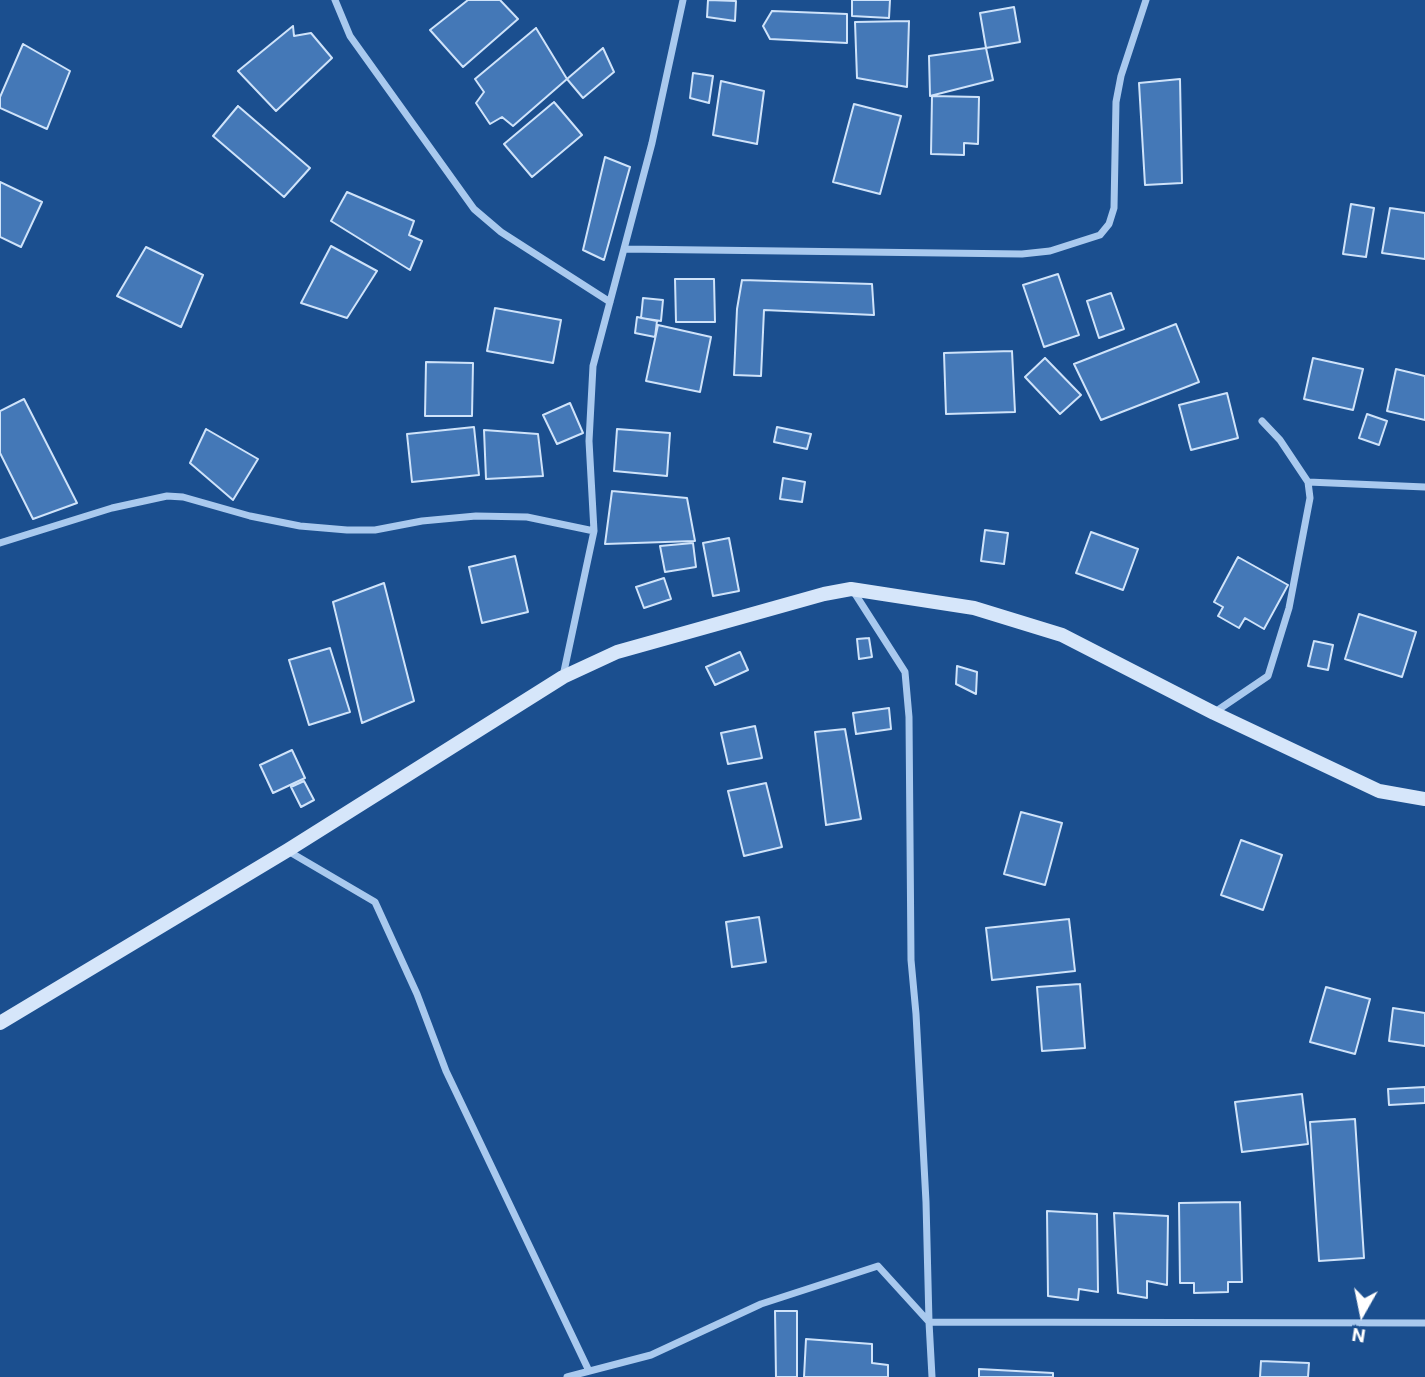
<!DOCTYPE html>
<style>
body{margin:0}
#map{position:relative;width:1425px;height:1377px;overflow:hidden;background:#1b4f8f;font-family:Roboto,sans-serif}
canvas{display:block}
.north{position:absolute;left:1327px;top:1279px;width:70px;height:70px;-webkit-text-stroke:5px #1b4f8f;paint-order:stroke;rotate:189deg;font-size:19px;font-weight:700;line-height:28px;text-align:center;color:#fff}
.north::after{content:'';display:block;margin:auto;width:24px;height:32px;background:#fff;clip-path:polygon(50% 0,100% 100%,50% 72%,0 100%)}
</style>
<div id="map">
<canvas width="1425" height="1377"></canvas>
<div class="north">N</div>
</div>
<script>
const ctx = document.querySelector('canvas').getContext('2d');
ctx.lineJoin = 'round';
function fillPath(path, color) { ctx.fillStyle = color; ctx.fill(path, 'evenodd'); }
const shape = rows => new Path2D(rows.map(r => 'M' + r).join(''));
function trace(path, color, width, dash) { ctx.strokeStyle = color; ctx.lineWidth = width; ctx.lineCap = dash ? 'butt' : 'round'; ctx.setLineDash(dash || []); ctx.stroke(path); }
const building = shape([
 [468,0,500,0,518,19,463,67,430,30,468,0],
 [708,0,736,1,735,21,707,17,708,0],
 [852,0,890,0,889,18,852,16,852,0],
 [1014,7,1020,42,986,48,980,13,1014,7],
 [772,11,847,14,847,43,770,39,763,26,772,11],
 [909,21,907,87,857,78,855,22,909,21],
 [293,26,294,36,311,33,332,58,276,111,238,71,293,26],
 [536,28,567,79,513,126,502,117,490,124,476,103,484,92,475,79,536,28],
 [23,44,70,71,47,129,0,108,0,97,23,44],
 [603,48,614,72,583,98,567,79,603,48],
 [986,48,993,80,930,96,929,56,986,48],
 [693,73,713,76,709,103,690,98,693,73],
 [1180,79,1182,183,1145,185,1139,83,1180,79],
 [721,81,764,91,757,144,713,135,721,81],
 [932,96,979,97,978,144,964,143,964,155,931,154,932,96],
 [554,102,582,135,532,177,504,144,554,102],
 [854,104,901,116,880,194,833,182,854,104],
 [238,106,310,168,284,197,213,136,238,106],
 [605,157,630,167,604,260,583,250,605,157],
 [0,182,42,202,21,247,0,237,0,182],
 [347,192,414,221,409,235,422,241,410,270,331,221,347,192],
 [1351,204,1374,208,1366,257,1343,254,1351,204],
 [1390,208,1425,213,1425,259,1382,253,1390,208],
 [331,246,377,271,347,318,301,303,331,246],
 [146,247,203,275,181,327,117,296,146,247],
 [1058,274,1079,335,1044,347,1023,285,1058,274],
 [675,279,714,279,715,322,676,322,675,279],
 [742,280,872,284,874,315,764,310,761,376,734,375,737,309,742,280],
 [1111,293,1124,329,1099,338,1087,301,1111,293],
 [643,298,663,300,661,321,641,318,643,298],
 [495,308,561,320,553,363,487,351,495,308],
 [637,317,657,321,655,337,635,333,637,317],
 [1176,324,1199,382,1101,420,1074,364,1176,324],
 [658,325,711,337,700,392,646,381,658,325],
 [1012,351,1015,412,946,414,944,353,1012,351],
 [1045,358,1081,395,1060,414,1025,377,1045,358],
 [1313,358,1363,369,1353,410,1304,399,1313,358],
 [426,362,473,363,472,416,425,416,426,362],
 [1396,369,1425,376,1425,420,1387,411,1396,369],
 [1227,393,1238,438,1191,450,1179,405,1227,393],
 [24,399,77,503,33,519,0,453,0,411,24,399],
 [570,403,583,433,557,444,543,415,570,403],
 [1367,414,1387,421,1379,445,1359,438,1367,414],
 [474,427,479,475,412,482,407,434,474,427],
 [777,427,811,434,807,449,774,442,777,427],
 [206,429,258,459,233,500,190,463,206,429],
 [617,429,670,433,667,476,614,471,617,429],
 [484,430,538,434,543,476,486,479,484,430],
 [783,478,805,482,802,502,780,499,783,478],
 [612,491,687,498,695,541,605,544,612,491],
 [985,530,1008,533,1004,564,981,561,985,530],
 [1091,532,1138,549,1123,590,1076,573,1091,532],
 [729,538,739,591,713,596,703,543,729,538],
 [693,543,696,567,665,572,660,546,693,543],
 [515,556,528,612,482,623,469,567,515,556],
 [1238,557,1288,585,1264,629,1245,618,1239,628,1218,616,1223,607,1214,602,1238,557],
 [664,578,671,599,644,608,636,587,664,578],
 [384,583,414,701,362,723,333,602,384,583],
 [1359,614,1416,632,1402,677,1345,659,1359,614],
 [869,638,872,657,859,659,857,639,869,638],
 [1314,641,1333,645,1328,670,1308,666,1314,641],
 [330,648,350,712,309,725,289,660,330,648],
 [740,652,748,670,715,685,706,667,740,652],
 [957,666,977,672,976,694,956,684,957,666],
 [889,708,891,729,856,734,853,713,889,708],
 [755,726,762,758,728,764,721,733,755,726],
 [845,729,861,819,826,825,815,732,845,729],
 [292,750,305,778,273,793,260,765,292,750],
 [304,781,314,800,301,807,291,787,304,781],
 [766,783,782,847,744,856,728,791,766,783],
 [1021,812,1062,823,1045,885,1004,874,1021,812],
 [1241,840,1282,855,1263,910,1221,895,1241,840],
 [759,917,766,962,732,967,726,922,759,917],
 [1069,919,1075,971,992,980,986,928,1069,919],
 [1080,984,1085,1048,1042,1051,1037,987,1080,984],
 [1326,987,1370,999,1355,1054,1310,1042,1326,987],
 [1393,1008,1425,1013,1425,1046,1389,1041,1393,1008],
 [1425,1087,1425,1103,1389,1105,1388,1089,1425,1087],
 [1302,1094,1308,1144,1242,1152,1235,1102,1302,1094],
 [1355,1119,1364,1258,1319,1261,1310,1122,1355,1119],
 [1240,1202,1242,1282,1228,1282,1228,1292,1194,1293,1194,1283,1180,1283,1179,1203,1240,1202],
 [1047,1211,1097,1214,1098,1292,1079,1289,1078,1300,1048,1296,1047,1211],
 [1114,1213,1168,1216,1167,1285,1147,1281,1147,1298,1118,1293,1114,1213],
 [775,1311,797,1311,797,1377,776,1377,775,1311],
 [806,1339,872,1344,872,1363,888,1365,888,1377,804,1377,806,1339],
 [1261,1361,1309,1363,1308,1377,1260,1377,1261,1361],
 [979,1369,1053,1373,1053,1377,979,1377,979,1369]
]);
fillPath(building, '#4478b7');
trace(building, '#cfe3fa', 2);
trace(shape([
 [335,0,350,36,474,209,501,232,610,302],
 [624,249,1022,254,1050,251,1100,235,1109,224,1114,208,1116,102,1121,76,1146,0],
 [1308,482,1425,487],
 [0,543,112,508,167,496,183,497,250,516,300,526,347,530,375,530,422,521,476,516,527,517,594,531],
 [563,676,594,531,589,441,593,366,652,143,683,0],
 [1215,712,1268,676,1289,608,1310,498,1308,482,1280,440,1262,421],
 [288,851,375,902,417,994,446,1071,589,1371],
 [567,1377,651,1355,761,1304,878,1266,929,1322,926,1202,916,1014,911,960,909,717,905,672,852,589],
 [932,1377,929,1322,1425,1323]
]), '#a9c9ee', 7);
trace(shape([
 [0,1023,288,850,563,677,617,652,824,594,851,589,974,608,1062,635,1214,713,1379,791,1425,799]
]), '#d6e6fa', 14);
</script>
